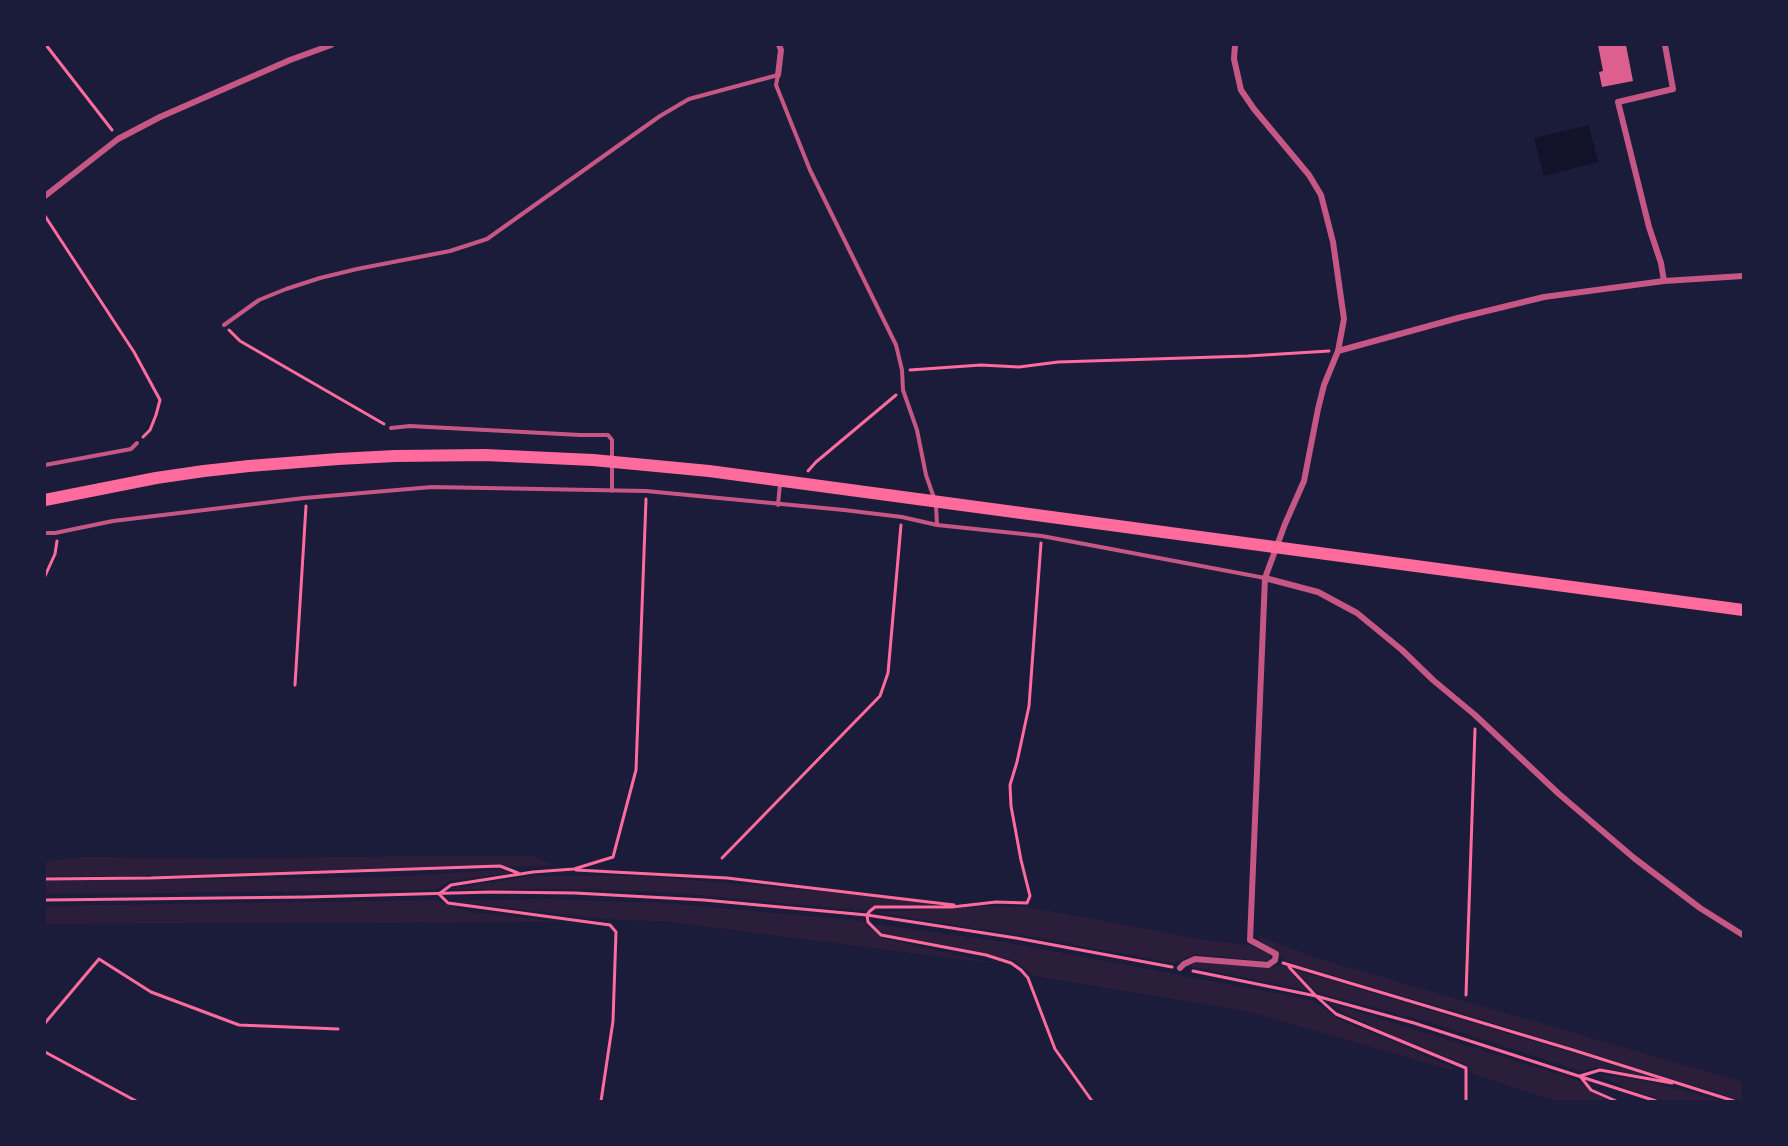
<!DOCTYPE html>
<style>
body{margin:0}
#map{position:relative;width:1788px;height:1146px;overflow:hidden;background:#1b1b3a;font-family:Cabin,sans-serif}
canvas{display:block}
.frame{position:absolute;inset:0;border:46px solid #1b1b3a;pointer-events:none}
</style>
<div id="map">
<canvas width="1788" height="1146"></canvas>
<div class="frame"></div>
</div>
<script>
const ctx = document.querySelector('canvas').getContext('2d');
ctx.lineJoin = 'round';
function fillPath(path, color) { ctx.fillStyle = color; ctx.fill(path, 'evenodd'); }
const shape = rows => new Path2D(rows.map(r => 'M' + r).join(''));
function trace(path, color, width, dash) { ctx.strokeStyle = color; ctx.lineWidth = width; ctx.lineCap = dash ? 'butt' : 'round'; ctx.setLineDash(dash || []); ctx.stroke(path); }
fillPath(shape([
 [415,856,532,856,556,866,419,867,160,876,45,876,45,861,86,857,218,859],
 [500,870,510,873,451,881,434,890,45,894,45,881,388,877],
 [531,876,646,876,883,897,938,904,867,911,677,893,584,889,448,889],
 [545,899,665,903,863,921,882,938,997,964,670,922,603,919,451,901],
 [434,900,470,912,566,922,45,924,45,906],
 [995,906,1027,907,1206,940,1248,945,1270,954,1270,960,1264,961,1195,954,1174,963,1044,939,874,912],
 [875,924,1004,942,1312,1000,1340,1020,1397,1043,1451,1067,1454,1071,1242,1010,1033,976,1014,960,882,934,876,929],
 [1257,935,1310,956,1743,1082,1743,1101,1475,1017,1298,965,1287,961,1260,940],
 [1197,962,1268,968,1276,966,1286,966,1310,991,1189,966],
 [1293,969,1656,1078,1595,1067,1583,1072,1429,1022,1318,993],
 [1327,1002,1577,1080,1608,1101,1556,1101,1470,1073,1469,1066,1399,1038,1341,1012],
 [1597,1075,1622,1077,1650,1082,1724,1101,1666,1101,1631,1090]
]), '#2a1e3b');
fillPath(shape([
 [1589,125,1598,162,1544,176,1534,138]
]), '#12122b');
fillPath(shape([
 [1598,45,1626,45,1633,81,1602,87,1599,72,1603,71]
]), '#dd5f8e');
trace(shape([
 [46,45,112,130],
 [45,216,134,352,160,400,156,415,150,430,143,437],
 [229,330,240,341,384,424],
 [910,370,981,365,1019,367,1058,362,1248,356,1329,351],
 [808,471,816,462,896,395],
 [1041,543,1029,706,1017,762,1010,785,1011,806,1021,860,1030,896,1027,903,996,902,952,907,875,907,870,911,867,915,868,922,881,935,986,955,1011,963,1021,970,1028,978,1055,1049,1092,1101],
 [45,576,55,554,57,541],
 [295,685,306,506],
 [722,858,880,696,888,673,901,525],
 [576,870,727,878,954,905],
 [45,879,151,878,500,866,518,873],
 [45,900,306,897,491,892,575,893,704,900,867,915,926,924,1016,938,1172,967],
 [1283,963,1573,1050,1734,1101],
 [1289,967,1316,996,1336,1014,1466,1068,1466,1101],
 [1193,971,1316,996,1414,1023,1656,1101],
 [1466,995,1475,729],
 [45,1023,99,959,151,992,239,1025,338,1029],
 [45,1052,136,1101],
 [601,1101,613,1021,616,932,610,925,448,903,439,894,451,885,533,872,574,869,613,857,636,770,646,499],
 [1616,1101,1591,1090,1580,1076,1600,1070,1672,1083]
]), '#ff6b9d', 3);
trace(shape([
 [224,325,259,300,286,289,320,278,357,269,450,251,487,239,660,116,689,99,778,75,776,85,810,170,896,345,902,370,903,390,917,430,926,475,934,498],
 [391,428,410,426,580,435,608,435,612,440,612,491],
 [45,465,131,449,137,443],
 [778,505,780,484],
 [936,505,937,525],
 [45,533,55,533,113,521,304,498,432,487,646,491,844,510,902,517,937,525,1042,536,1265,578]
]), '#c65784', 4);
trace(shape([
 [778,75,781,50,779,45],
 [45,196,118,139,160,117,290,60,331,45],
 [1664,281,1661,263,1649,227,1618,102,1673,89,1665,45],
 [1338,351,1458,318,1544,297,1664,281,1743,276],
 [1265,578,1318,592,1357,613,1402,650,1433,680,1475,715,1559,794,1634,858,1700,908,1743,935],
 [1180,968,1184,964,1195,959,1268,965,1275,960,1276,954,1250,940,1265,578,1285,524,1304,481,1318,409,1324,385,1338,351,1344,319,1333,242,1321,195,1309,175,1254,109,1241,90,1234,59,1235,45]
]), '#c65784', 6);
trace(shape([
 [45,500,156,478,204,471,249,466,338,459,395,456,485,455,593,460,709,471,1743,610]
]), '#ff6b9d', 12);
</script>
